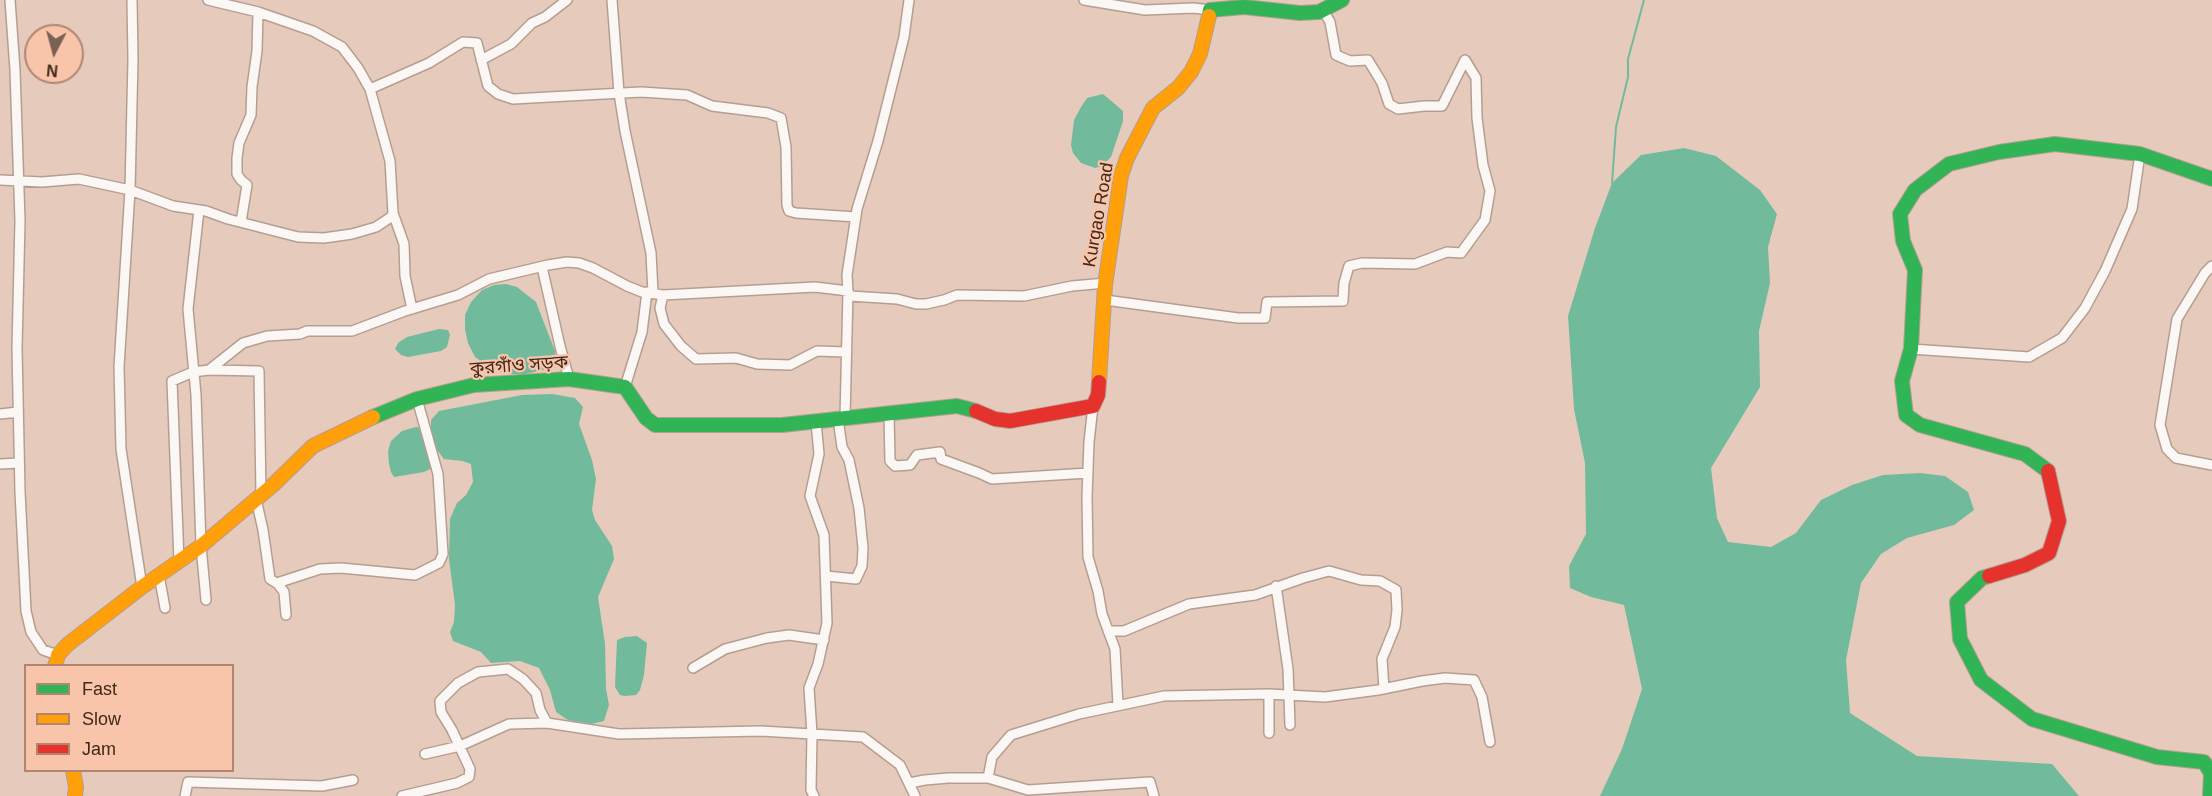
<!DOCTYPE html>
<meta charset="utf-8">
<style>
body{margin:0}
#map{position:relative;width:2212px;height:796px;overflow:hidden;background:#e6cbbc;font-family:Helvetica,sans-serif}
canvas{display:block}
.legend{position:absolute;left:24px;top:664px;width:210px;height:108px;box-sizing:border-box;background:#f8c5aa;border:2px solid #af8671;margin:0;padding:8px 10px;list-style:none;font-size:18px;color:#41281b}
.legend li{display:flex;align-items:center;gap:12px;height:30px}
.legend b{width:30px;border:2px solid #af8671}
.north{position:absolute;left:24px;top:24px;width:60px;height:60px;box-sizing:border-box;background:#f8c5aa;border:2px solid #af8671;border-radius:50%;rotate:186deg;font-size:16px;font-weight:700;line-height:24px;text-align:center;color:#41281b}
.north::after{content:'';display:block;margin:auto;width:21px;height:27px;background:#7b6153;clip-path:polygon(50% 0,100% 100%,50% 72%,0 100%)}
</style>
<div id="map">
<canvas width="2212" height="796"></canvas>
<ul class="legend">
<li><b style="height:8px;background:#30b455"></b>Fast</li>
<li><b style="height:8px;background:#ff9f0a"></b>Slow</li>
<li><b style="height:8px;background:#e5322d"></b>Jam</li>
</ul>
<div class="north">N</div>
</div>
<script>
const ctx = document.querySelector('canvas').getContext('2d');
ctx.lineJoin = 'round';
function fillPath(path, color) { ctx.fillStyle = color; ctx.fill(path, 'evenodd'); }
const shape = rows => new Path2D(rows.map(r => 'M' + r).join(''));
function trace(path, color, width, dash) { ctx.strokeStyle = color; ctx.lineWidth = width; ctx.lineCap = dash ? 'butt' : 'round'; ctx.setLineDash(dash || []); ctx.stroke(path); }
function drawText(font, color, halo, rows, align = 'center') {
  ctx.font = font + ' Helvetica,"Noto Sans Bengali",sans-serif'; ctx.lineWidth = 4.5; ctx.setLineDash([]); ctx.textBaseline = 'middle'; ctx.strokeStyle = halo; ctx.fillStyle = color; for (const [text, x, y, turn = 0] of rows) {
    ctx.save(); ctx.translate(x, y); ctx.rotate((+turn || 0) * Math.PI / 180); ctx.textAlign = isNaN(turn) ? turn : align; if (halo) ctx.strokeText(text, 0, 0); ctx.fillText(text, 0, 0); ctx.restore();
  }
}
fillPath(shape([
 [1103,94,1123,111,1123,121,1111,157,1102,166,1095,168,1081,163,1073,153,1071,145,1074,120,1081,107,1087,98],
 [1684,148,1716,156,1760,190,1777,214,1768,247,1770,283,1759,331,1760,387,1711,468,1717,518,1728,542,1771,547,1796,533,1821,500,1852,485,1883,475,1920,473,1945,476,1968,492,1974,510,1954,525,1907,538,1881,554,1861,583,1846,660,1850,713,1917,756,2052,764,2079,796,1600,796,1622,749,1642,689,1624,605,1591,597,1570,588,1569,566,1586,534,1585,463,1574,409,1568,316,1595,228,1612,183,1641,155],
 [506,284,517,287,536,302,555,351,556,363,548,369,521,375,500,372,486,365,475,357,468,343,465,330,465,315,471,302,482,290,494,285],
 [439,329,448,330,450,335,447,347,441,351,408,357,401,355,395,349,398,343,407,337],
 [552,394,575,398,583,407,579,424,592,460,596,479,592,510,595,520,612,546,614,559,598,597,605,644,606,689,609,705,604,721,591,724,568,720,556,712,550,690,539,668,520,661,491,663,481,652,453,641,450,632,454,622,455,605,449,559,450,519,457,503,466,495,473,482,471,464,462,461,444,459,437,450,431,433,431,420,439,411,522,395],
 [416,427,421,428,424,437,432,468,424,472,394,477,391,472,389,464,388,451,391,441,402,431],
 [637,636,647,643,644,675,640,690,636,695,624,696,620,695,615,687,617,640,625,637]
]), '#72ba9c');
trace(shape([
 [1612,183,1616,127,1628,77,1628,59,1644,0]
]), '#72ba9c', 2);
const street = shape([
 [10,0,15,70,20,221,17,348,20,492,26,611,31,632,43,650,58,655],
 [132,0,133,59,130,190,119,367,121,449,142,587],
 [208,0,258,12,313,31,342,47,358,68,370,89],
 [612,0,619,93,625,131,651,253,653,293],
 [909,0,904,37,878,141,857,209,847,275,848,291,850,296,897,299,916,304,926,304,944,300,957,295,1024,296,1072,286,1106,283],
 [1084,0,1145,10,1193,8,1210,10],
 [481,60,511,44,532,23,545,17,567,0],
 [0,180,42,182,79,179,130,190,173,206,206,211,228,219,298,237,324,238,352,234,376,227,391,217,393,213,390,161,370,89,429,63,463,42,477,43,488,86,498,94,513,99,641,92,687,95,712,106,768,113,781,118,786,147,787,205,789,211,796,213,856,217],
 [199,210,188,309,196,395,201,546,206,600],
 [393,213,404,244,405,276,412,309],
 [241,222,247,185,241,180,237,174,237,158,239,143,251,115,252,87,257,51,258,12],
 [2212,266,2205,273,2177,319,2160,425,2167,449,2176,458,2212,465],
 [542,267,560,346,569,379],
 [663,295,660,308,664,324,681,346,696,359,736,358,757,364,790,365,817,351,846,352],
 [1105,300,1238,318,1265,318,1267,302,1343,301,1344,283,1349,266,1362,263,1415,264,1447,252,1461,253,1485,220,1490,191,1483,165,1477,118,1476,78,1465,60,1442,106,1424,106,1398,109,1389,104,1382,83,1368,60,1350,61,1336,55,1330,22,1323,10],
 [1911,349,2029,357,2062,338,2085,308,2105,271,2132,209,2140,154],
 [209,370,259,371,261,495],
 [625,387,642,332,647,292],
 [1093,406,1089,442,1087,497,1088,557,1098,591,1102,614,1115,649,1118,705],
 [889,413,890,461,895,466,910,465,917,455,940,452,941,459,979,473,992,479,1088,473],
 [0,414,18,412],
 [0,464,19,463],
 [256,499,263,530,270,579,278,584,284,592,286,615],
 [179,561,172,381,193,372,209,370,243,343,267,336,300,334,307,331,352,331,405,311,458,295,489,279,548,265,567,262,579,263,593,268,627,286,642,292,663,295,815,287,848,291,845,418],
 [159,575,165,608],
 [826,576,856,579,862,566,863,548,859,508,849,460,842,447,838,419],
 [277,583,320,569,341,568,415,575,439,563,443,554,438,474,417,399],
 [1276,586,1288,669,1290,725],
 [1108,631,1124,631,1189,604,1255,595,1303,578,1329,571,1361,580,1380,581,1396,590,1397,610,1395,627,1382,659,1384,689],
 [693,668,725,649,767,638,789,635,824,640],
 [1269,733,1269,694],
 [425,754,460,746,509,724,547,723],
 [988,778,1028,790,1150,782,1154,796],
 [909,783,925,780,948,778,988,778,992,757,1011,735,1079,714,1164,696,1269,694,1325,697,1378,690,1422,681,1445,678,1474,680,1482,697,1490,742],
 [185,796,188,782,322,786,353,780],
 [402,796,457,783,469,777,470,769,452,730,441,712,440,701,458,683,478,672,508,669,523,679,536,693,540,710,547,723,619,734,761,731,863,737,900,765,915,796],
 [814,796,811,790,812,734,809,688,818,664,827,623,824,535,810,496,819,454,816,422]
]);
const fast = shape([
 [1209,16,1210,10,1244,7,1300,13,1319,12,1342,0],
 [373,417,417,399,474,385,569,379,625,387,646,418,655,425,782,425,957,406,976,411],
 [2048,471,2025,454,1920,425,1906,415,1902,381,1911,349,1915,270,1903,241,1900,214,1915,190,1949,164,1999,152,2055,144,2140,154,2212,179],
 [1989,576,1982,578,1957,602,1960,639,1981,680,2032,719,2157,757,2204,762,2211,773,2210,796]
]);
const slow = shape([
 [1099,382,1105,285,1121,176,1127,158,1153,108,1178,88,1191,72,1200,54,1209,16],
 [55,666,58,655,67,645,142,587,201,546,273,485,313,446,373,417],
 [73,770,76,787,75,796]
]);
const jam = shape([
 [976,411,995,419,1010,421,1093,406,1098,395,1099,382],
 [1989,576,2025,565,2049,553,2059,521,2048,471]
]);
trace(street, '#b59e91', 12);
trace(fast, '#b59e91', 16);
trace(slow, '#b59e91', 16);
trace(jam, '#b59e91', 16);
trace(street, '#fbf7f5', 9);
trace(fast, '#30b455', 14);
trace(slow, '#ff9f0a', 14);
trace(jam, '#e5322d', 14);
drawText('18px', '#41281b', '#f8c5aa', [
 ["Kurgao Road",1099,215,-80],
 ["কুরগাঁও সড়ক",519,366,-4]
]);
</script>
